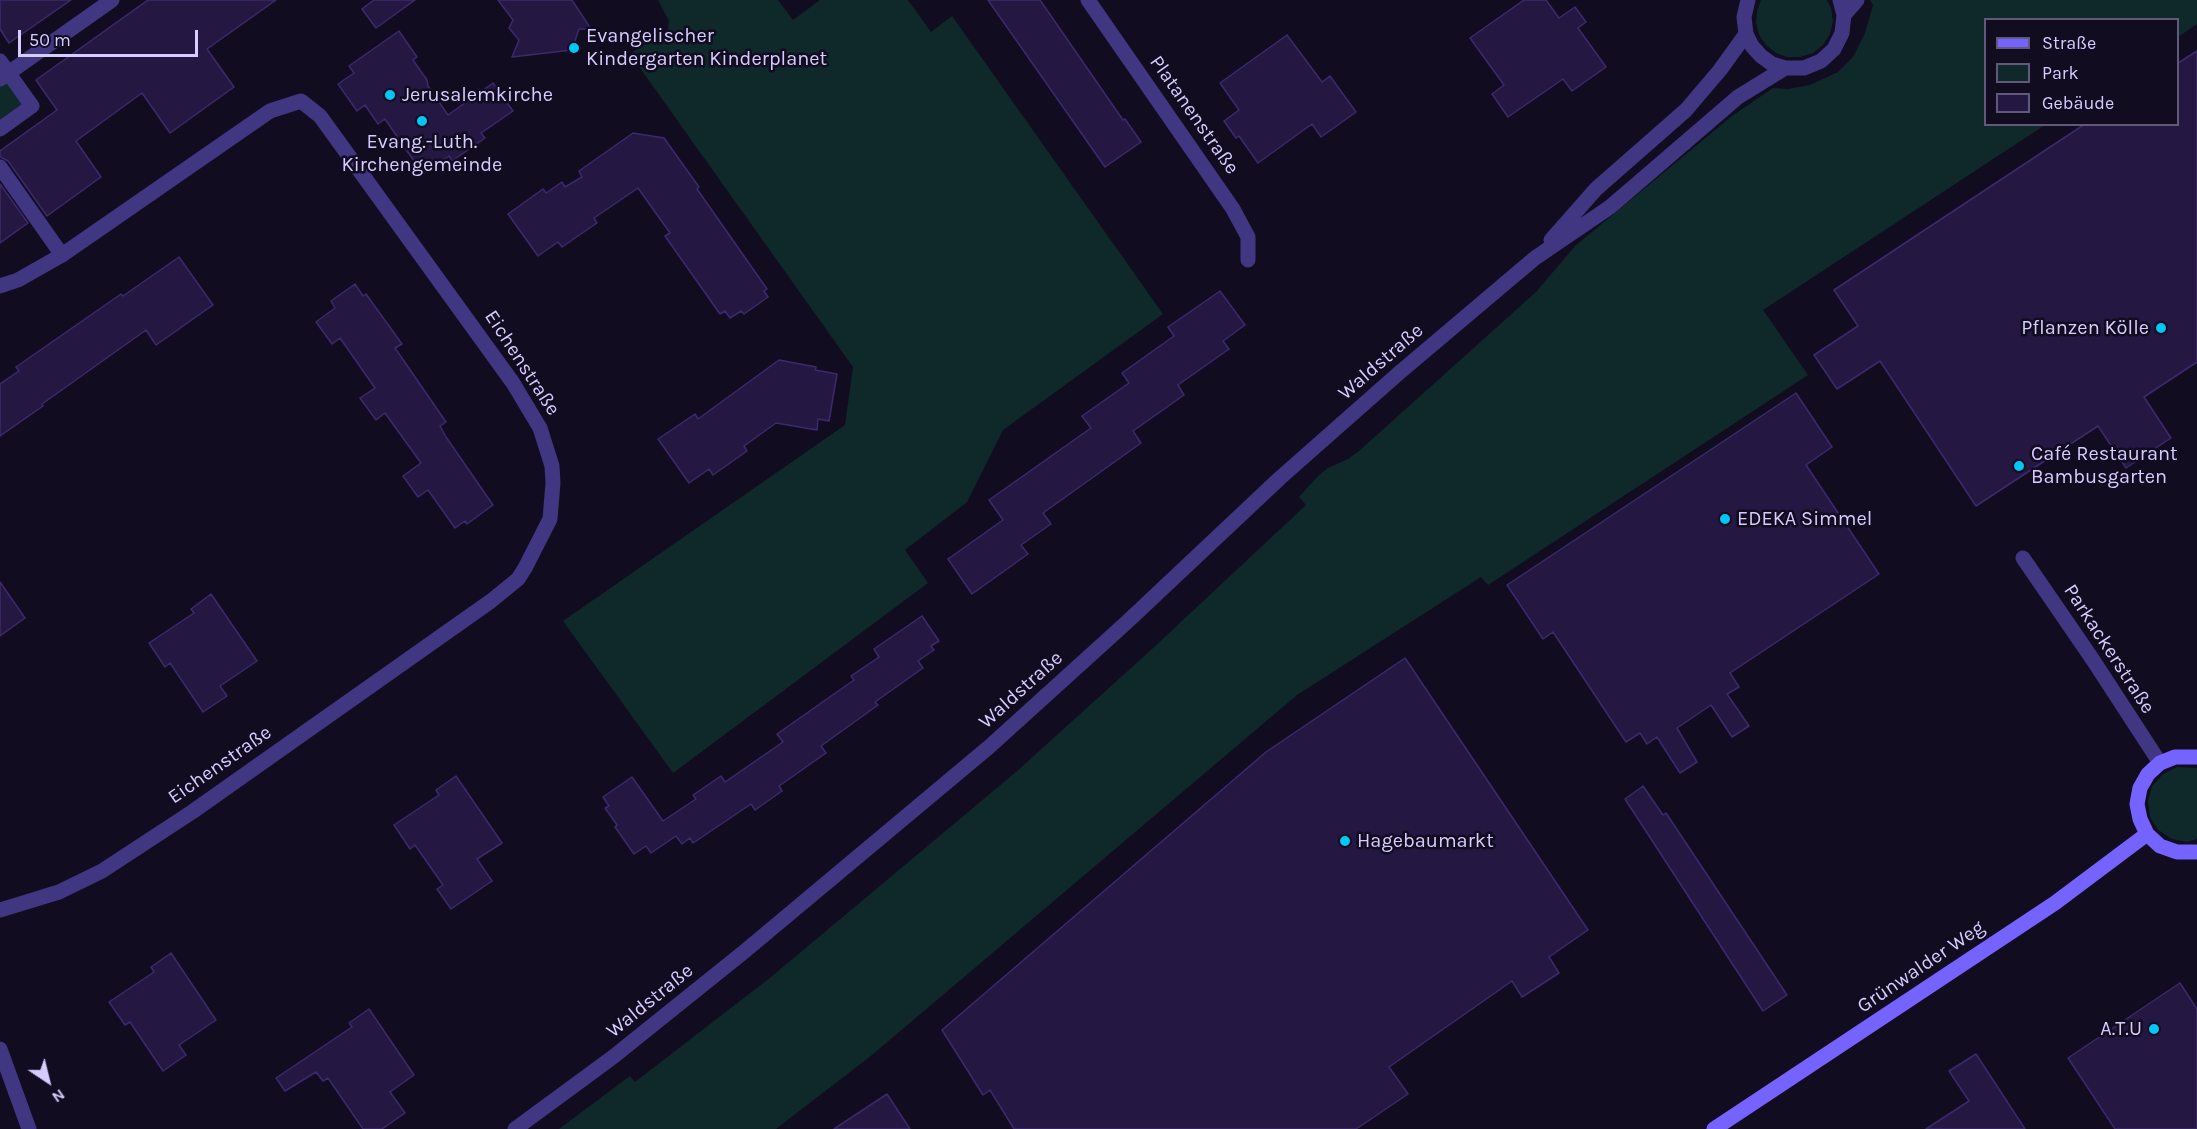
<!DOCTYPE html>
<meta charset="utf-8">
<style>
body{margin:0}
#map{position:relative;width:2197px;height:1129px;overflow:hidden;background:#120c20;font-family:Karla,sans-serif}
canvas{display:block}
.legend{position:absolute;left:1984px;top:18px;width:195px;height:108px;box-sizing:border-box;background:#120c20;border:2px solid #605979;margin:0;padding:8px 10px;list-style:none;font-size:18px;color:#d6ccff}
.legend li{display:flex;align-items:center;gap:12px;height:30px}
.legend b{width:30px;border:2px solid #605979}
.north{position:absolute;left:18px;top:1051px;width:60px;height:60px;-webkit-text-stroke:4px #120c20;paint-order:stroke;rotate:145deg;font-size:16px;font-weight:700;line-height:24px;text-align:center;color:#d6ccff}
.north::after{content:'';display:block;margin:auto;width:21px;height:27px;background:#d6ccff;clip-path:polygon(50% 0,100% 100%,50% 72%,0 100%)}
.scale{position:absolute;left:18px;top:30px;width:180px;height:27px;box-sizing:border-box;border:3px solid #d6ccff;border-top:0;padding-left:8px;font-size:18px;line-height:21px;white-space:nowrap;color:#d6ccff;-webkit-text-stroke:4px #120c20;paint-order:stroke}
</style>
<div id="map">
<canvas width="2197" height="1129"></canvas>
<ul class="legend">
<li><b style="height:8px;background:#7563ff"></b>Straße</li>
<li><b style="height:16px;background:#0f292a"></b>Park</li>
<li><b style="height:16px;background:#241842"></b>Gebäude</li>
</ul>
<div class="north">N</div>
<div class="scale">50 m</div>
</div>
<script>
const ctx = document.querySelector('canvas').getContext('2d');
ctx.lineJoin = 'round';
function fillPath(path, color) { ctx.fillStyle = color; ctx.fill(path, 'evenodd'); }
const shape = rows => new Path2D(rows.map(r => 'M' + r).join(''));
function trace(path, color, width, dash) { ctx.strokeStyle = color; ctx.lineWidth = width; ctx.lineCap = dash ? 'butt' : 'round'; ctx.setLineDash(dash || []); ctx.stroke(path); }
function drawText(font, color, halo, rows, align = 'center') {
  ctx.font = font + ' Karla,sans-serif'; ctx.lineWidth = 5; ctx.setLineDash([]); ctx.textBaseline = 'middle'; ctx.strokeStyle = halo; ctx.fillStyle = color; for (const [text, x, y, turn = 0] of rows) {
    ctx.save(); ctx.translate(x, y); ctx.rotate((+turn || 0) * Math.PI / 180); ctx.textAlign = isNaN(turn) ? turn : align; if (halo) ctx.strokeText(text, 0, 0); ctx.fillText(text, 0, 0); ctx.restore();
  }
}
fillPath(shape([
 [658,0,778,0,793,20,820,0,908,0,931,32,952,16,1163,314,1003,430,967,502,905,550,928,583,673,773,563,621,845,425,853,367,630,54,668,29,669,21],
 [1761,0,1827,0,1831,8,1833,21,1830,34,1823,45,1813,53,1800,57,1787,57,1776,53,1766,45,1759,35,1756,23,1757,11],
 [1870,0,2197,0,2197,24,2178,37,2178,20,1986,20,1986,124,2045,125,1763,310,1808,375,1488,585,1481,577,1297,695,872,1055,776,1129,559,1129,630,1076,635,1082,771,977,1016,772,1152,649,1306,505,1299,497,1318,476,1328,468,1348,459,1359,451,1536,292,1575,246,1732,116,1773,88,1788,89,1810,85,1838,72,1853,57,1865,33,1873,5],
 [0,71,24,105,0,122],
 [2177,767,2197,768,2197,839,2187,842,2172,839,2158,830,2150,817,2148,801,2152,786,2163,774]
]), '#0f292a');
const building = shape([
 [0,0,71,0,9,43,0,29,0,0],
 [148,0,276,0,207,49,234,87,170,133,142,93,76,141,101,177,47,216,8,161,0,157,0,151,57,110,36,80,148,0],
 [374,0,415,0,376,28,362,9,374,0],
 [498,0,572,0,591,29,579,29,572,50,512,57,519,40,509,28,513,20,498,0],
 [988,0,1040,0,1123,120,1125,119,1141,142,1105,167,988,0],
 [1524,0,1546,0,1559,18,1575,7,1586,22,1578,28,1606,67,1572,91,1563,79,1508,117,1492,94,1504,85,1470,38,1524,0],
 [399,31,417,57,413,60,427,80,428,86,448,115,493,83,513,111,481,133,485,138,452,161,449,156,423,174,385,119,378,124,365,105,357,111,338,84,354,73,349,66,399,31],
 [1287,35,1322,82,1330,76,1356,112,1321,137,1312,124,1258,163,1239,136,1236,138,1224,121,1239,110,1220,83,1287,35],
 [2197,51,2197,362,2144,397,2171,438,2126,468,2098,426,1976,506,1880,361,1837,389,1814,355,1858,326,1834,290,2085,124,2178,124,2178,63,2197,51],
 [633,133,664,138,699,187,697,189,767,289,764,291,768,297,744,314,741,311,730,318,725,311,720,314,665,236,670,233,638,188,594,218,597,223,562,247,558,242,538,256,508,214,543,189,546,193,562,182,565,187,582,177,579,171,633,133],
 [0,184,28,223,0,243,0,184],
 [179,257,213,305,156,345,146,330,42,404,43,406,0,436,0,384,19,371,16,367,121,294,123,296,179,257],
 [355,284,363,296,366,294,402,344,395,348,446,422,440,426,446,437,493,505,467,524,465,521,455,528,428,490,418,497,403,476,421,463,385,413,376,420,360,398,375,388,340,338,332,344,316,322,335,308,331,301,355,284],
 [1220,291,1245,325,1223,341,1229,349,1178,385,1184,395,1133,431,1141,443,1043,513,1051,524,1021,545,1028,554,972,594,948,559,1003,520,989,500,1091,428,1082,416,1129,383,1122,373,1174,336,1168,327,1220,291],
 [779,360,816,367,815,370,837,374,829,421,818,419,817,430,776,423,744,446,747,451,713,475,709,469,689,483,658,439,695,414,698,419,779,360],
 [1796,393,1832,447,1806,465,1879,574,1730,673,1739,687,1727,694,1749,726,1732,737,1711,705,1677,728,1697,762,1680,773,1657,737,1647,744,1640,733,1626,742,1553,632,1543,639,1507,585,1796,393],
 [0,582,25,618,0,636,0,582],
 [211,594,257,661,220,686,227,696,203,712,170,663,165,667,149,643,194,613,191,609,211,594],
 [922,616,939,641,931,646,934,650,918,661,923,668,875,702,878,705,821,746,826,753,779,786,782,791,755,810,751,804,693,843,690,838,682,844,676,836,651,853,646,846,634,854,615,827,617,825,605,808,609,806,603,797,632,777,663,821,696,799,693,795,721,776,725,782,783,742,777,734,854,680,851,676,879,657,874,649,922,616],
 [1405,658,1588,930,1549,957,1559,973,1522,997,1512,981,1389,1067,1408,1094,1356,1129,1014,1129,990,1090,983,1095,942,1030,1266,752,1405,658],
 [456,776,502,843,477,859,492,881,451,909,437,889,443,885,415,845,410,849,394,825,439,795,436,790,456,776],
 [1643,786,1663,815,1666,813,1787,995,1763,1011,1625,799,1643,786],
 [171,953,216,1020,179,1045,186,1055,163,1071,130,1022,125,1025,109,1002,154,972,151,967,171,953],
 [2180,983,2197,1009,2197,1129,2115,1129,2068,1058,2180,983],
 [369,1009,414,1075,390,1092,405,1113,382,1129,363,1129,328,1078,323,1081,316,1072,285,1091,276,1078,352,1027,349,1023,369,1009],
 [1976,1054,2025,1129,1926,1129,1969,1101,1949,1071,1976,1054],
 [887,1094,910,1129,834,1129,887,1094]
]);
fillPath(building, '#241842');
trace(building, '#3d296e', 1.5);
trace(shape([
 [0,61,32,106,0,129],
 [0,79,112,0],
 [0,167,62,255]
]), '#403681', 15);
trace(shape([
 [1088,0,1233,209,1248,237,1248,260],
 [1748,0,1744,17,1746,34,1752,46,1761,56,1772,64,1785,68,1804,68,1821,61,1834,49,1842,33,1844,15,1840,0],
 [1844,15,1857,0],
 [1551,240,1596,189,1686,110,1720,70,1746,34],
 [0,286,18,280,62,255,270,111,301,101,320,116,513,383,540,428,552,466,553,483,550,519,525,568,518,579,491,601,192,812,102,871,59,892,0,910],
 [2023,558,2093,660,2160,763],
 [0,1049,29,1129],
 [515,1129,613,1057,745,951,989,747,1127,622,1280,478,1399,373,1535,258,1610,207,1738,97,1785,68]
]), '#403681', 15);
trace(shape([
 [2197,757,2175,757,2160,763,2148,774,2140,788,2137,804,2140,819,2147,834,2160,846,2177,852,2197,852],
 [1714,1129,2055,903,2147,834]
]), '#7563ff', 15);
for (const [x, y, r, color] of [
 [574,48,6,"#00c7f7"],
 [390,95,6,"#00c7f7"],
 [422,121,6,"#00c7f7"],
 [2161,328,6,"#00c7f7"],
 [2019,466,6,"#00c7f7"],
 [1725,519,6,"#00c7f7"],
 [1345,841,6,"#00c7f7"],
 [2154,1029,6,"#00c7f7"]
]) { const dot = new Path2D(); dot.arc(x, y, r, 0, 2 * Math.PI); ctx.fillStyle = color; ctx.fill(dot); trace(dot, '#120c20', 2); }
drawText('20px', '#d6ccff', '#120c20', [
 ["Evangelischer",586,36],
 ["Kindergarten Kinderplanet",586,59],
 ["Jerusalemkirche",402,95],
 ["Evang.-Luth.",422,142,"center"],
 ["Kirchengemeinde",422,165,"center"],
 ["Pflanzen Kölle",2149,328,"right"],
 ["Café Restaurant",2031,454],
 ["Bambusgarten",2031,477],
 ["EDEKA Simmel",1737,519],
 ["Hagebaumarkt",1357,841],
 ["A.T.U",2142,1029,"right"]
], 'left');
drawText('20px', '#d6ccff', '#120c20', [
 ["Platanenstraße",1194,115,55],
 ["Waldstraße",1381,362,-41],
 ["Eichenstraße",522,363,57],
 ["Parkackerstraße",2109,649,57],
 ["Waldstraße",1021,690,-42],
 ["Eichenstraße",220,765,-35],
 ["Grünwalder Weg",1921,967,-34],
 ["Waldstraße",650,1001,-39]
]);
</script>
